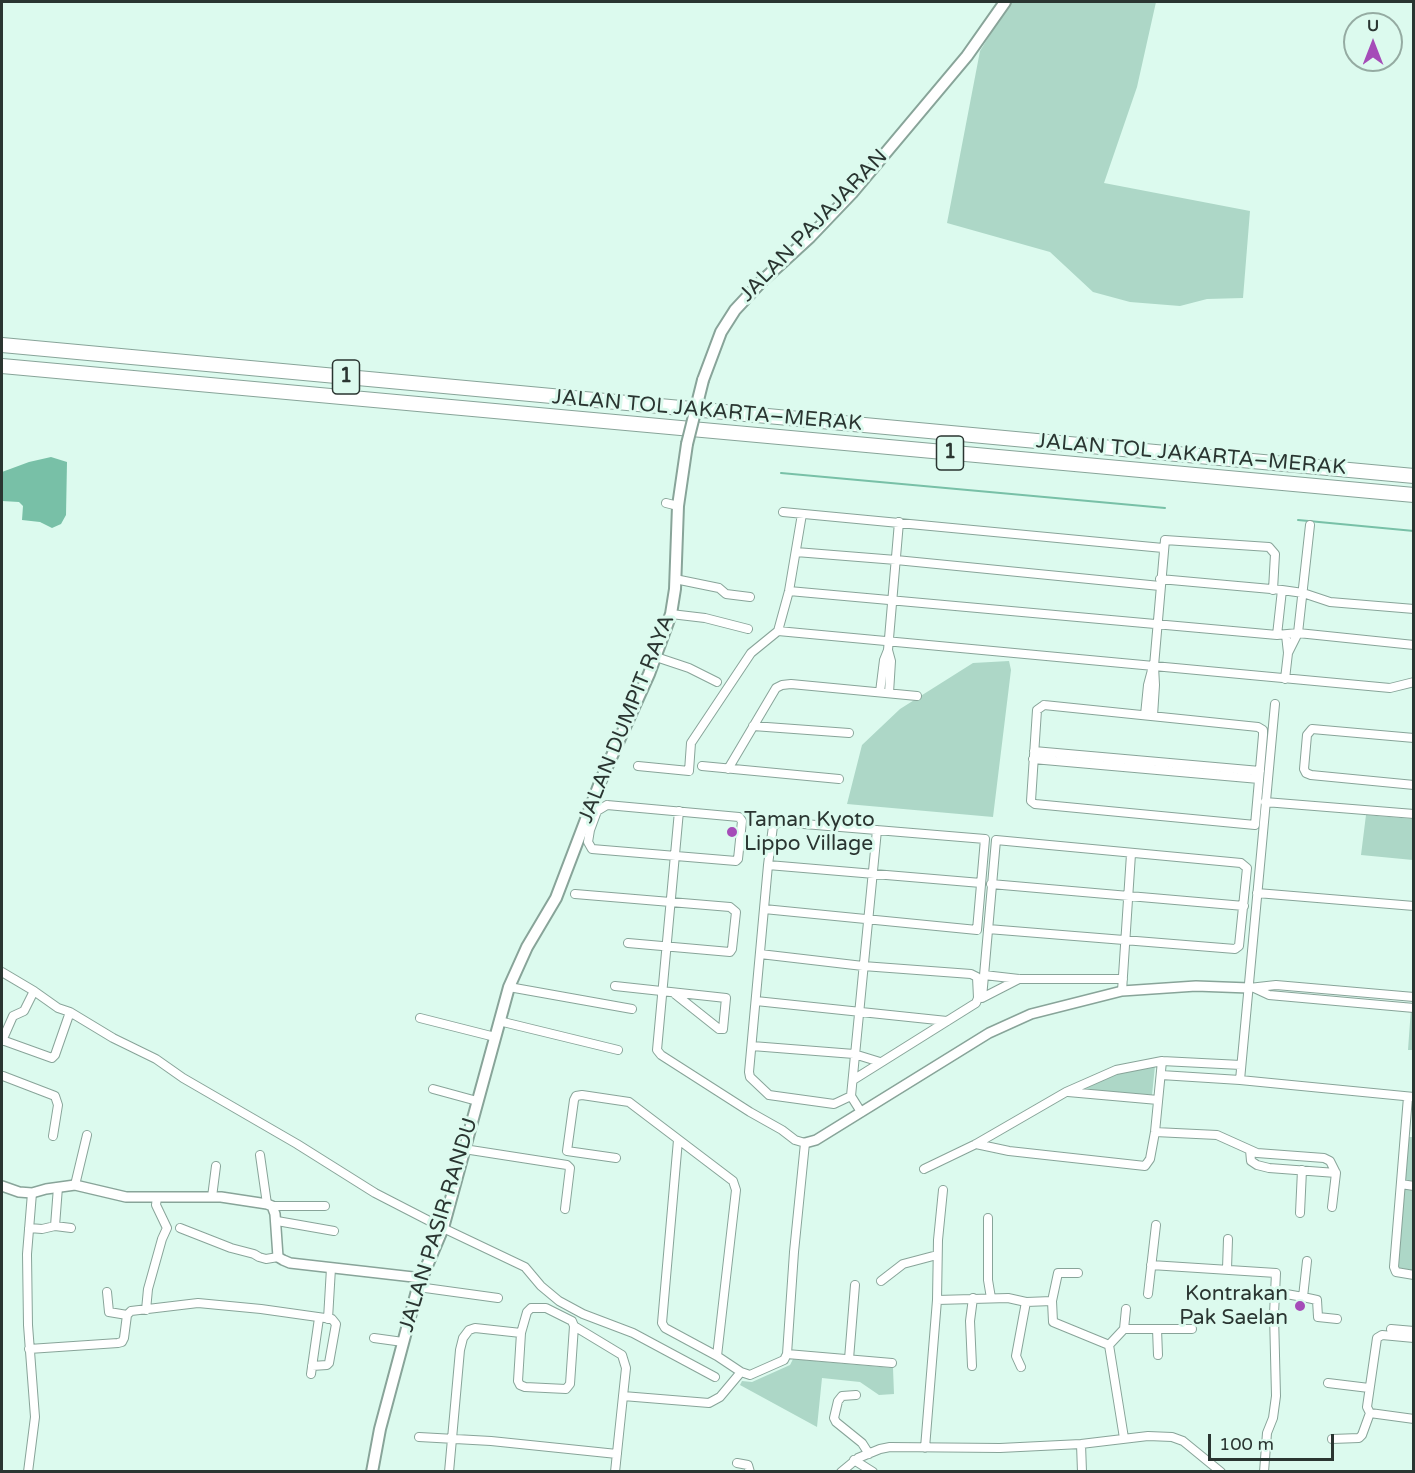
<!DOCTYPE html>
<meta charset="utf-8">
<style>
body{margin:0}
#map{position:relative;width:1415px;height:1473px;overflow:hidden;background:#dcfaee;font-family:"Varela Round",sans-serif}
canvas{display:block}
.frame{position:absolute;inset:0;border:3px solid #2a3531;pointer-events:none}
.north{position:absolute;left:1343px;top:12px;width:60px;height:60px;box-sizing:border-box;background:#dcfaee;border:2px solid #95aba2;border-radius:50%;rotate:0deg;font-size:16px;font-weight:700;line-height:24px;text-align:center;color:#2a3531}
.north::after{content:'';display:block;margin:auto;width:21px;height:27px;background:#a54cb8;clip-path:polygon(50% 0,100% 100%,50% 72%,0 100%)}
.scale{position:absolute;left:1208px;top:1434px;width:126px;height:27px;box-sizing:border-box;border:3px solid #2a3531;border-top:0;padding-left:8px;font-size:18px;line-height:21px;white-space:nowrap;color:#2a3531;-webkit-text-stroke:4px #dcfaee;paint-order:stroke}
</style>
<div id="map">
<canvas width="1415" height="1473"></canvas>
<div class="frame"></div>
<div class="north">U</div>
<div class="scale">100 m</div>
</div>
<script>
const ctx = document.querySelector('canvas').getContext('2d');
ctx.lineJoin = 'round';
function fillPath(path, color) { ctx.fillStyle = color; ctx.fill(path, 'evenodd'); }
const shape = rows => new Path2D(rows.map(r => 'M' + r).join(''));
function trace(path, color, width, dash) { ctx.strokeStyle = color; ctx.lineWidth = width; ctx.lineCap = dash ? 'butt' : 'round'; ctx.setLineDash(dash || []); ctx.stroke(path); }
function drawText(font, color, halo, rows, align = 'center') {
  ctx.font = font + ' "Varela Round",sans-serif'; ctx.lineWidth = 6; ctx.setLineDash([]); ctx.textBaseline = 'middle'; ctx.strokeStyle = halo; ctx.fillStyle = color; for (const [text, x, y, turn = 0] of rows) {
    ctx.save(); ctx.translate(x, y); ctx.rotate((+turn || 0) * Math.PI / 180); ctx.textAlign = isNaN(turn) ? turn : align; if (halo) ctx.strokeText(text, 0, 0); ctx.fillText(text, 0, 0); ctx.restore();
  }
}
fillPath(shape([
 [1010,2,1156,2,1137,87,1104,183,1250,211,1243,298,1207,299,1180,306,1130,302,1093,292,1050,252,947,223,980,51],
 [1009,661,1011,670,993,817,847,804,862,745,900,709,973,663],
 [1366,815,1413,819,1413,860,1361,855],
 [1411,1008,1413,1008,1413,1050,1408,1050],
 [1155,1066,1152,1095,1081,1091,1082,1088,1124,1070],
 [1405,1137,1413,1137,1413,1275,1396,1272],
 [793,1359,893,1368,894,1394,879,1395,860,1382,822,1378,817,1427,740,1385,742,1381,752,1382,790,1365]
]), '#add7c7');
fillPath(shape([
 [51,457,67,462,66,515,61,524,52,528,40,522,22,520,23,506,19,502,2,501,2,472,29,462]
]), '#78c0a7');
trace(shape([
 [781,473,1165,508],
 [1298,520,1414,531]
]), '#78c0a7', 2);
const minor = shape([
 [666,503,678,506],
 [783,512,1163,548],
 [796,552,896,560,1160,586],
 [675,579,719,588,726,594,750,597],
 [1160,579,1282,590,1303,593,1330,602,1414,609],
 [789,591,1277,635,1298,633,1414,645],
 [671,614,705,618,748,629],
 [778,631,1390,688,1414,682],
 [1277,635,1282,590],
 [888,650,891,661,889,693],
 [1288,653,1298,633,1310,525],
 [656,657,689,668,717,682],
 [1285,679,1288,653,1286,635],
 [880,692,884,660,888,650,899,522],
 [1044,705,1258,727,1263,730,1263,735,1255,825,1035,804,1031,801,1037,710,1044,705],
 [1145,715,1148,685,1152,670],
 [1153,716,1155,685,1154,666,1165,540,1269,547,1275,554,1273,590],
 [753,726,849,733],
 [1414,738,1312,729,1307,735,1304,769,1306,773,1311,775,1414,785],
 [1034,751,1260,771],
 [1033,759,1259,779],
 [638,766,689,771,691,743,751,653,778,631,789,591,802,514],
 [702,766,839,779],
 [728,769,776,688,782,685,791,684,917,696],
 [1265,802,1414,814],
 [607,805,739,817,742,821,738,859,736,861,592,849,588,842,590,830,597,811,607,805],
 [768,865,981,883],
 [991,884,1244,906],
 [1257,893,1414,906],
 [575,894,730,907,736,912,732,949,730,952,628,943],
 [764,909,977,930,985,839,780,822,773,826,768,865,749,1072,750,1077,769,1095,776,1096,834,1104,851,1096],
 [988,929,1235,949,1239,946,1247,868,1241,863,996,840,982,998,1019,979],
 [760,954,863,966,971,974,977,977,978,998,976,1003,853,1080],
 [2,972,34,991,58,1008,70,1012,113,1038,156,1059,183,1078,297,1144,375,1193,443,1228,525,1267,541,1286,559,1301,583,1314,633,1333,715,1377],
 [984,975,1019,979,1123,979],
 [615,986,726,998,723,1029,719,1029,675,994],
 [509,987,632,1009],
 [1249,988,1276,985,1414,997],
 [1254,988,1269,995,1414,1008],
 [1122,991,1131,854],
 [756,1001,947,1021],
 [420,1018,495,1037],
 [499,1021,618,1050],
 [2,1040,52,1058,55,1055,70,1012],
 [2,1041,13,1016,24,1011,34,991],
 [752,1046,854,1054,880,1062],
 [1161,1075,1240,1080,1414,1097],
 [3,1076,55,1096,58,1105,53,1136],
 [1240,1080,1275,704],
 [433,1089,477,1101],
 [1068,1092,1158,1100],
 [1408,1097,1394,1267,1396,1272,1414,1275],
 [861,1112,851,1096,877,830],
 [1155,1132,1217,1135,1257,1153,1324,1158,1330,1161,1336,1173,1332,1207],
 [678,1140,662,1323,665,1328,717,1356,741,1372,750,1375,784,1360,787,1354,794,1252,805,1143,795,1140,782,1130,750,1112,661,1055,657,1050,679,811],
 [976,1144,1009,1151,1145,1166,1150,1159,1155,1132,1162,1061],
 [464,1149,567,1165,570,1168,565,1209],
 [1250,1150,1251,1161,1257,1165,1269,1168,1336,1173],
 [260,1155,267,1204],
 [616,1158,567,1151,574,1100,576,1096,582,1095,629,1102,733,1181,736,1190,717,1356],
 [924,1169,976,1144,1066,1092,1116,1070,1162,1061,1241,1065],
 [1401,1184,1414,1186],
 [75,1185,87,1135],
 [212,1197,216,1166],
 [272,1206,325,1206],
 [1300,1213,1302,1170],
 [988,1218,988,1280,991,1298],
 [277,1221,334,1231],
 [55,1226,58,1187],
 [29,1228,42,1229,55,1226,71,1228],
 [180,1228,231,1248,254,1254,259,1257,266,1259,278,1257],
 [1307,1261,1303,1297,1317,1300,1318,1317,1337,1319],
 [1151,1265,1276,1273,1274,1314,1276,1396,1273,1418,1267,1433,1264,1472],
 [1227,1269,1228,1239],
 [881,1281,903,1264,937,1255],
 [418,1287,498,1298],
 [107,1292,109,1312,127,1315],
 [1275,1292,1303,1297],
 [1148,1294,1156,1225],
 [937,1300,1008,1298,1026,1302,1052,1301,1058,1273,1078,1273],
 [1052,1301,1053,1322,1109,1345],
 [146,1310,148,1289,162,1239,167,1228,156,1205,157,1197],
 [328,1319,331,1268],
 [574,1326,622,1355,626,1368,623,1396],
 [1124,1329,1126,1309],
 [1157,1329,1192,1329],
 [1391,1329,1414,1331],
 [374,1338,403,1342],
 [1414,1338,1382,1335,1377,1338,1367,1407,1370,1413,1414,1419],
 [29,1349,118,1343,122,1342,124,1338,127,1315,131,1311,198,1303,261,1309,332,1319,336,1324,329,1363,327,1365,312,1366],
 [787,1354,892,1363],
 [849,1359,855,1285],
 [972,1366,970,1321,973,1298],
 [1021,1367,1016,1356,1026,1302],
 [311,1374,319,1318],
 [1328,1383,1369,1388],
 [856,1395,842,1396,838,1401,834,1418,836,1422,862,1443,869,1454],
 [419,1437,491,1441,617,1454],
 [1124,1438,1109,1345,1124,1329,1157,1329,1158,1355],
 [1332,1439,1359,1438,1362,1435,1370,1413],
 [1081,1444,1082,1472],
 [925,1448,937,1300,938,1240,943,1190],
 [854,1460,873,1472],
 [737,1463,748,1465,750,1472],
 [28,1472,35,1417,28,1325,27,1254,32,1193],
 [449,1472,460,1350,463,1338,469,1330,475,1328,521,1333,518,1381,520,1385,525,1387,566,1389,570,1384,574,1326,572,1321,546,1308,531,1308,527,1312,521,1333],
 [615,1472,623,1396,709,1403,720,1397,741,1372],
 [841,1472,858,1458,880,1449,890,1447,1000,1448,1081,1444,1148,1436,1172,1437,1183,1441,1221,1472]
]);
const tertiary = shape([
 [805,1143,816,1140,989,1033,1031,1014,1122,991,1196,986,1249,988],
 [2,1186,19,1192,32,1193,46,1189,75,1185,126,1197,221,1197,267,1204,272,1206,275,1214,278,1257,283,1260,290,1263,422,1278]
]);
const secondary = shape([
 [703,380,721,332,735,310,762,281,810,237,852,193,967,56,1005,2],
 [372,1472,380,1429,418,1287,443,1228,509,987,527,947,556,898,601,780,649,674,671,614,675,589,678,506,687,444]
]);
const motorway = shape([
 [2,345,1414,476],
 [2,366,1414,495]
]);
trace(minor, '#88a499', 10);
trace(tertiary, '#88a499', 12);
trace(secondary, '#88a499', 14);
trace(motorway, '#88a499', 16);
trace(minor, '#fff', 8);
trace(tertiary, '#fff', 9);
trace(secondary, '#fff', 10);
trace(motorway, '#fff', 14);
const secondaryBridge = shape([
 [687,444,703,380]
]);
trace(secondaryBridge, '#88a499', 14, []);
trace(secondaryBridge, '#fff', 10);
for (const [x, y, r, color] of [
 [732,832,6,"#a54cb8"],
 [1300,1306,6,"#a54cb8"]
]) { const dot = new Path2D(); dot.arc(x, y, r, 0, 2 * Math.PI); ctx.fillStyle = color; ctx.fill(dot); trace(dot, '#dcfaee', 2); }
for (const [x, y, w] of [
 [346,377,27],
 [950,453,27]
]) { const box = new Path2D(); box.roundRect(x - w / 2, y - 17, w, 34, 4.5); ctx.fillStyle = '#dcfaee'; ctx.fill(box); trace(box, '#2a3531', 1.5); }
drawText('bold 20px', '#2a3531', null, [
 ["1",346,377],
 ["1",950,453]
]);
drawText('21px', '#2a3531', '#dcfaee', [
 ["JALAN PAJAJARAN",814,226,-46],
 ["JALAN TOL JAKARTA–MERAK",707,411,5],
 ["JALAN TOL JAKARTA–MERAK",1191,455,5],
 ["JALAN DUMPIT RAYA",627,719,-68],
 ["JALAN PASIR RANDU",439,1225,-73]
]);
drawText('21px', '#2a3531', '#dcfaee', [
 ["Taman Kyoto",744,820],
 ["Lippo Village",744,844],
 ["Kontrakan",1288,1294,"right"],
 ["Pak Saelan",1288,1318,"right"]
], 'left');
</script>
